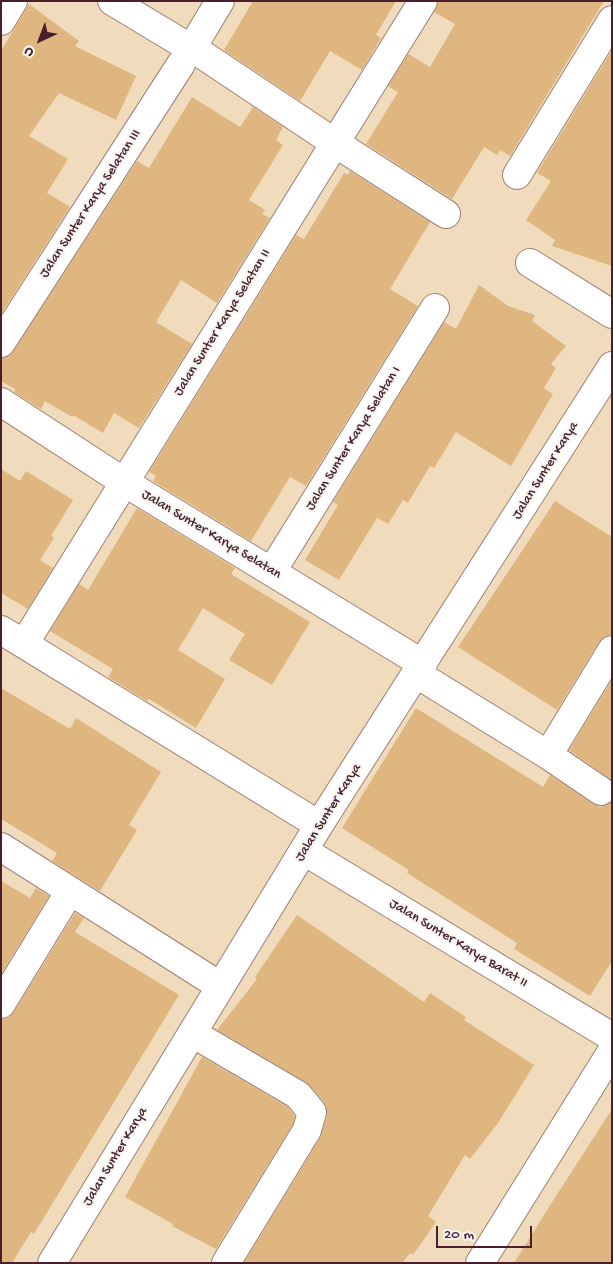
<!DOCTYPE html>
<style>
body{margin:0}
#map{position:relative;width:613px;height:1264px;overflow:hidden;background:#f0dcbc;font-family:"Gochi Hand",sans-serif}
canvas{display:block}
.frame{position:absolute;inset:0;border:2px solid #4a1f2b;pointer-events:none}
.north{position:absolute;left:15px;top:15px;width:50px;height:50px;-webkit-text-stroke:4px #f6f6f2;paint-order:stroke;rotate:223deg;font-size:14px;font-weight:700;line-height:20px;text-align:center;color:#4a1f2b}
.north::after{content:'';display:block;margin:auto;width:18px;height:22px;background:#4a1f2b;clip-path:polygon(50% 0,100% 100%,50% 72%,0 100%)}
.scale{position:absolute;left:436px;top:1226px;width:96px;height:22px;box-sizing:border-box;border:2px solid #4a1f2b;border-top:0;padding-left:6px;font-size:15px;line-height:18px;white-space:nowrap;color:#4a1f2b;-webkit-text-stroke:4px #f6f6f2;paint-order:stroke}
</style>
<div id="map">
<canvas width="613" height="1264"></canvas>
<div class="frame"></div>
<div class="north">U</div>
<div class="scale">20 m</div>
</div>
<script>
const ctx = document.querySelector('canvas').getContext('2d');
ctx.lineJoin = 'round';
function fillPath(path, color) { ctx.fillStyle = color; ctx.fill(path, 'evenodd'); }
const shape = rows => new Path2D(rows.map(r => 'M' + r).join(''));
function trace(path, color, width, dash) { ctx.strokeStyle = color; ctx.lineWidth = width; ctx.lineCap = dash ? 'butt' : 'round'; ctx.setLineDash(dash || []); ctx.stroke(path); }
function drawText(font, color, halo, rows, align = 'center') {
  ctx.font = font + ' "Gochi Hand",sans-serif'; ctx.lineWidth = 4.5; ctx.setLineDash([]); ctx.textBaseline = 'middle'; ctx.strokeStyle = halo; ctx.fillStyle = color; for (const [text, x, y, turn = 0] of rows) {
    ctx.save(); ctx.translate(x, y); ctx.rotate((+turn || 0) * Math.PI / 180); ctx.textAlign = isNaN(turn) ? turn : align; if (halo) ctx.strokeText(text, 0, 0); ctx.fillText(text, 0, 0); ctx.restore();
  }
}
fillPath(shape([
 [253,1,396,1,376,35,381,38,362,70,330,51,300,101,224,50],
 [439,1,604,1,510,156,500,150,497,155,484,147,452,199,366,144,398,92,388,86,408,54,430,67,455,24,434,12],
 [29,4,79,41,75,46,136,76,116,120,59,93,29,136,68,159,47,193,70,207,1,314,1,51],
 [612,50,612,266,552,246,555,240,526,220,551,181,537,173],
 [192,97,240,127,253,107,283,127,276,140,283,145,249,200,265,210,262,214,270,218,217,303,181,280,156,322,192,344,139,428,114,413,103,433,73,415,72,417,45,401,41,409,14,392,15,389,1,381,1,358,9,357,14,351,137,161,149,168],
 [350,171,430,222,390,289,418,306,306,486,290,477,251,541,153,481,156,476,149,472,296,235,304,239,344,173,348,175],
 [479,285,508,306,535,315,532,321,566,346,551,364,556,368,544,388,553,394,511,466,456,432,434,468,430,466,408,503,403,500,388,524,377,518,339,580,305,560,338,505,333,502,444,322,456,329],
 [1,469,20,481,26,471,73,500,51,536,54,538,40,560,53,568,28,609,1,593],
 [555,501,612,537,612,634,604,637,599,642,557,710,458,647],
 [137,508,235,568,231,574,310,622,272,685,229,660,245,634,203,608,178,650,225,679,196,728,149,699,147,701,108,677,113,669,50,631,79,584,88,590],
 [612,680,612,780,569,750],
 [1,688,70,729,76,718,161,772,129,825,137,830,100,891,52,861,57,853,1,819],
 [416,708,543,787,550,775,593,804,600,807,607,805,612,802,612,961,590,996,514,949,517,943,407,873,409,870,342,828],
 [1,881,30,898,36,888,49,896,1,974],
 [75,913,84,918,75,932,179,995,34,1234,31,1232,12,1263,1,1263,1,1020,9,1017,14,1012],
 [297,915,424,1002,430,993,466,1017,464,1020,534,1065,498,1123,470,1159,465,1155,428,1216,436,1222,413,1255,410,1253,402,1263,244,1263,320,1138,327,1116,327,1109,324,1102,306,1082,217,1030,257,979,255,977],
 [202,1057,288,1107,295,1116,293,1124,216,1249,172,1226,173,1224,125,1197],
 [612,1109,612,1263,514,1263,549,1207]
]), '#dfb67f');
const minor = shape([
 [112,1,180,42],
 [1,21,13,1],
 [199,36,220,1],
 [203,55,335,143,446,214],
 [517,175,612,20],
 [530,263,612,314],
 [1,343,181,64],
 [1,402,124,482,423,664],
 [272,571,435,308],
 [1,630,319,825],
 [24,644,423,1],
 [417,674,548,755,601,791],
 [548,755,612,650],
 [1,847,220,986],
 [304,851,612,1037],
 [1,1004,70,891],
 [192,1033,298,1095,312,1112,307,1130,226,1263],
 [52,1263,319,825,612,366],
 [480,1263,612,1051]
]);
trace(minor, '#9d7e74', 30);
trace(minor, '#fff', 28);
drawText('14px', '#4a1f2b', '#f6f6f2', [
 ["Jalan Sunter Karya Selatan III",91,204,-57],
 ["Jalan Sunter Karya Selatan II",223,323,-58],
 ["Jalan Sunter Karya Selatan I",354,439,-58],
 ["Jalan Sunter Karya",546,471,-58],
 ["Jalan Sunter Karya Selatan",211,535,31],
 ["Jalan Sunter Karya",329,813,-58],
 ["Jalan Sunter Karya Barat II",458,944,31],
 ["Jalan Sunter Karya",116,1157,-59]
]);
</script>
